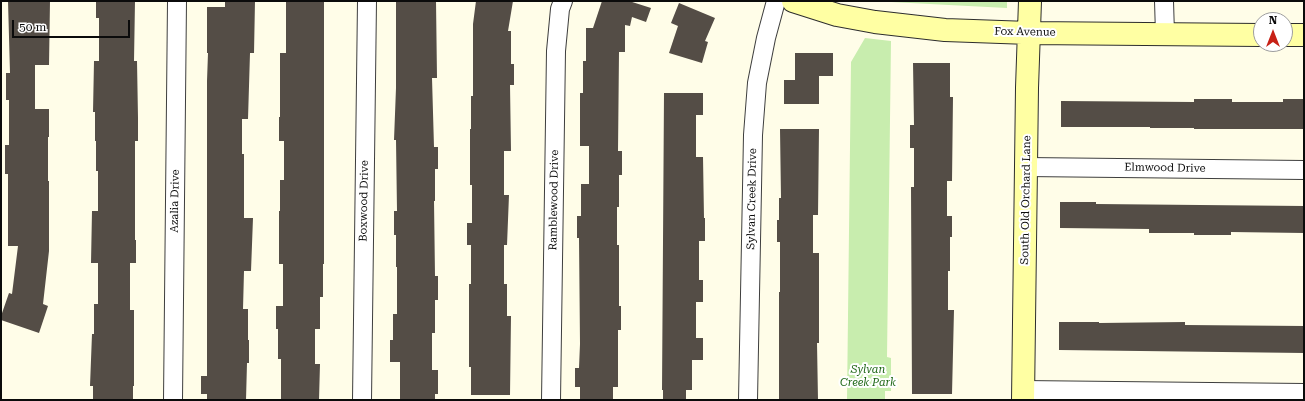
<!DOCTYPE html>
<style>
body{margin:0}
#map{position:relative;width:1305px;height:401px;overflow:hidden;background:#fffde8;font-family:"Roboto Serif",serif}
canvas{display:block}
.frame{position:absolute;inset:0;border:2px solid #0b0b0b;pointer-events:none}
.north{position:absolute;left:1253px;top:12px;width:40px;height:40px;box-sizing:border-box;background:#fff;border:1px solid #9d9d9d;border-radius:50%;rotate:0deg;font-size:11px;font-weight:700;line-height:16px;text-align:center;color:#0b0b0b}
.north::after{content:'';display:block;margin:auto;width:14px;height:18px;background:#c72116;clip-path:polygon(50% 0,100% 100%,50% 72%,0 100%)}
.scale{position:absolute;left:12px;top:20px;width:118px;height:18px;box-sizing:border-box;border:2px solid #0b0b0b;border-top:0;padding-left:5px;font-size:12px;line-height:14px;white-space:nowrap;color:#0b0b0b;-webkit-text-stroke:3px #fff;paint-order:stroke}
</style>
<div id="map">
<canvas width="1305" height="401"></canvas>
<div class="frame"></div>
<div class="north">N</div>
<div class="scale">50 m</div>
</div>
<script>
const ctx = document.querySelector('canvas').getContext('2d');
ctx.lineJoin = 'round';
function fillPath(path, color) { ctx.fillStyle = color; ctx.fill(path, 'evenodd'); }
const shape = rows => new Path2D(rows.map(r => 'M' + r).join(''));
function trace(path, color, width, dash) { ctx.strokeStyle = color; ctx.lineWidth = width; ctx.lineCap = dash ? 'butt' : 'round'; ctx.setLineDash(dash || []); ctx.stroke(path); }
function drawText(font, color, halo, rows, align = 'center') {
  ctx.font = font + ' "Roboto Serif",serif'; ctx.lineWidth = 4; ctx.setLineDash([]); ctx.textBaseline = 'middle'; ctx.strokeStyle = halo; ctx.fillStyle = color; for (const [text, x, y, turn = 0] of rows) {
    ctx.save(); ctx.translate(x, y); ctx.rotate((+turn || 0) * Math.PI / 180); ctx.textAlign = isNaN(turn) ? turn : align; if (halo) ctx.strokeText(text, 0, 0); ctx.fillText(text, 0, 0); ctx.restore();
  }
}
fillPath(shape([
 [886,1,1007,1,1007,8,891,2],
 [865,38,891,41,887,357,891,358,891,391,885,391,885,400,847,400,851,62]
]), '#c8edae');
fillPath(shape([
 [8,1,50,1,49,65,35,65,35,109,49,109,49,137,48,137,48,181,49,181,49,251,43,304,48,306,39,333,1,320,1,316,9,293,12,294,18,246,8,246,8,174,5,174,5,145,9,145,9,100,6,100,6,73,10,73],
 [96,1,135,1,134,61,137,61,138,118,138,141,135,141,135,240,136,240,136,263,130,263,130,310,134,310,134,386,133,386,133,400,93,400,93,386,90,386,92,334,94,334,94,304,98,304,98,263,91,263,92,211,98,211,98,171,96,171,96,141,95,141,95,112,93,112,94,61,99,61,99,18,96,18],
 [225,1,255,1,254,53,250,53,248,119,242,119,242,154,244,154,244,218,253,218,251,271,244,271,243,309,248,309,248,340,249,340,249,363,247,363,246,400,207,400,207,394,201,394,201,376,207,376,207,81,208,53,207,53,207,7,225,7],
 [286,1,324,1,324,264,323,264,323,297,320,297,320,329,315,329,315,364,320,364,319,400,281,400,281,359,278,359,278,329,276,329,276,306,283,306,283,264,279,264,279,211,280,211,280,180,284,180,284,141,279,141,279,117,280,117,280,53,286,53],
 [396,1,436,1,437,78,432,78,434,147,438,147,438,169,435,169,435,201,434,201,435,276,438,276,438,300,435,300,435,333,432,333,432,370,438,370,438,394,435,394,435,400,400,400,400,362,390,362,390,340,393,340,393,314,397,314,397,267,396,267,396,235,394,235,394,211,397,211,396,140,394,140,396,88],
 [476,1,513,1,508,31,511,31,511,64,514,64,514,85,510,85,511,151,504,151,504,195,509,195,507,245,504,245,504,284,507,284,507,316,511,316,510,395,471,395,471,367,469,367,469,284,471,284,471,245,467,245,467,223,472,223,472,185,470,185,470,129,471,129,471,96,473,96,473,24],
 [602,1,629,1,651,8,646,22,632,17,630,26,625,25,625,52,619,52,618,151,622,151,622,175,619,175,619,207,617,207,617,245,619,245,619,306,621,306,621,330,618,330,618,387,613,387,613,400,580,400,580,387,575,387,575,368,579,368,580,344,579,238,577,238,577,216,581,216,581,184,589,184,589,146,580,146,580,93,583,93,583,61,586,61,586,28,593,28],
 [679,3,715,18,705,41,708,42,702,63,669,53,678,26,671,23],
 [795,53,833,53,833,76,819,76,819,104,784,104,784,80,795,80],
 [913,63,950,63,950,97,953,97,952,181,947,181,947,216,952,216,952,237,950,237,950,271,948,271,948,310,954,310,952,394,912,394,911,187,914,187,914,148,910,148,910,125,914,125],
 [664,93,703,93,703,115,696,115,696,157,703,157,704,218,705,218,705,241,699,241,699,280,703,280,703,302,696,302,696,338,703,338,703,360,692,360,692,390,686,390,686,400,663,400,663,390,662,390],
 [1194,99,1232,99,1232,102,1283,102,1283,99,1304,99,1304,129,1194,129,1194,128,1150,128,1150,127,1061,127,1061,101,1194,102],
 [780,129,819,129,818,215,813,215,813,253,819,253,819,343,817,343,818,400,779,400,779,292,780,292,780,242,777,242,777,220,779,220,779,198,781,198],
 [1060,202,1096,202,1096,204,1304,206,1304,233,1231,232,1231,235,1194,235,1194,233,1149,233,1149,229,1060,228],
 [1059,322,1099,322,1099,323,1185,322,1185,325,1304,326,1304,353,1059,350]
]), '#544d46');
const street = shape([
 [1164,1,1165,34],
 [1026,167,1304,170],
 [1023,390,1304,393],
 [173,400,177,1],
 [362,400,367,1],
 [551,400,556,51,560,9,563,1],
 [748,400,753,135,757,83,766,38,776,1]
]);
const secondary = shape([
 [793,1,837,15,875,22,945,30,1029,33,1261,35],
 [1285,35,1304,35],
 [1023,400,1027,88,1030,1]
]);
trace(street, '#3e3e3e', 20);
trace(secondary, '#2d2d2d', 24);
trace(street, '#fff', 18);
trace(secondary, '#ffffa3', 22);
drawText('11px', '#0b0b0b', '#fff', [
 ["Fox Avenue",1025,32,1],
 ["Elmwood Drive",1165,168,1],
 ["Sylvan Creek Drive",752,199,-89],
 ["Ramblewood Drive",554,200,-89],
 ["South Old Orchard Lane",1026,200,-89],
 ["Azalia Drive",175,201,-89],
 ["Boxwood Drive",364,201,-89]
]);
drawText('italic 11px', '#1e6716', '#fff', [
 ["Sylvan",868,370],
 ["Creek Park",868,383]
]);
</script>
